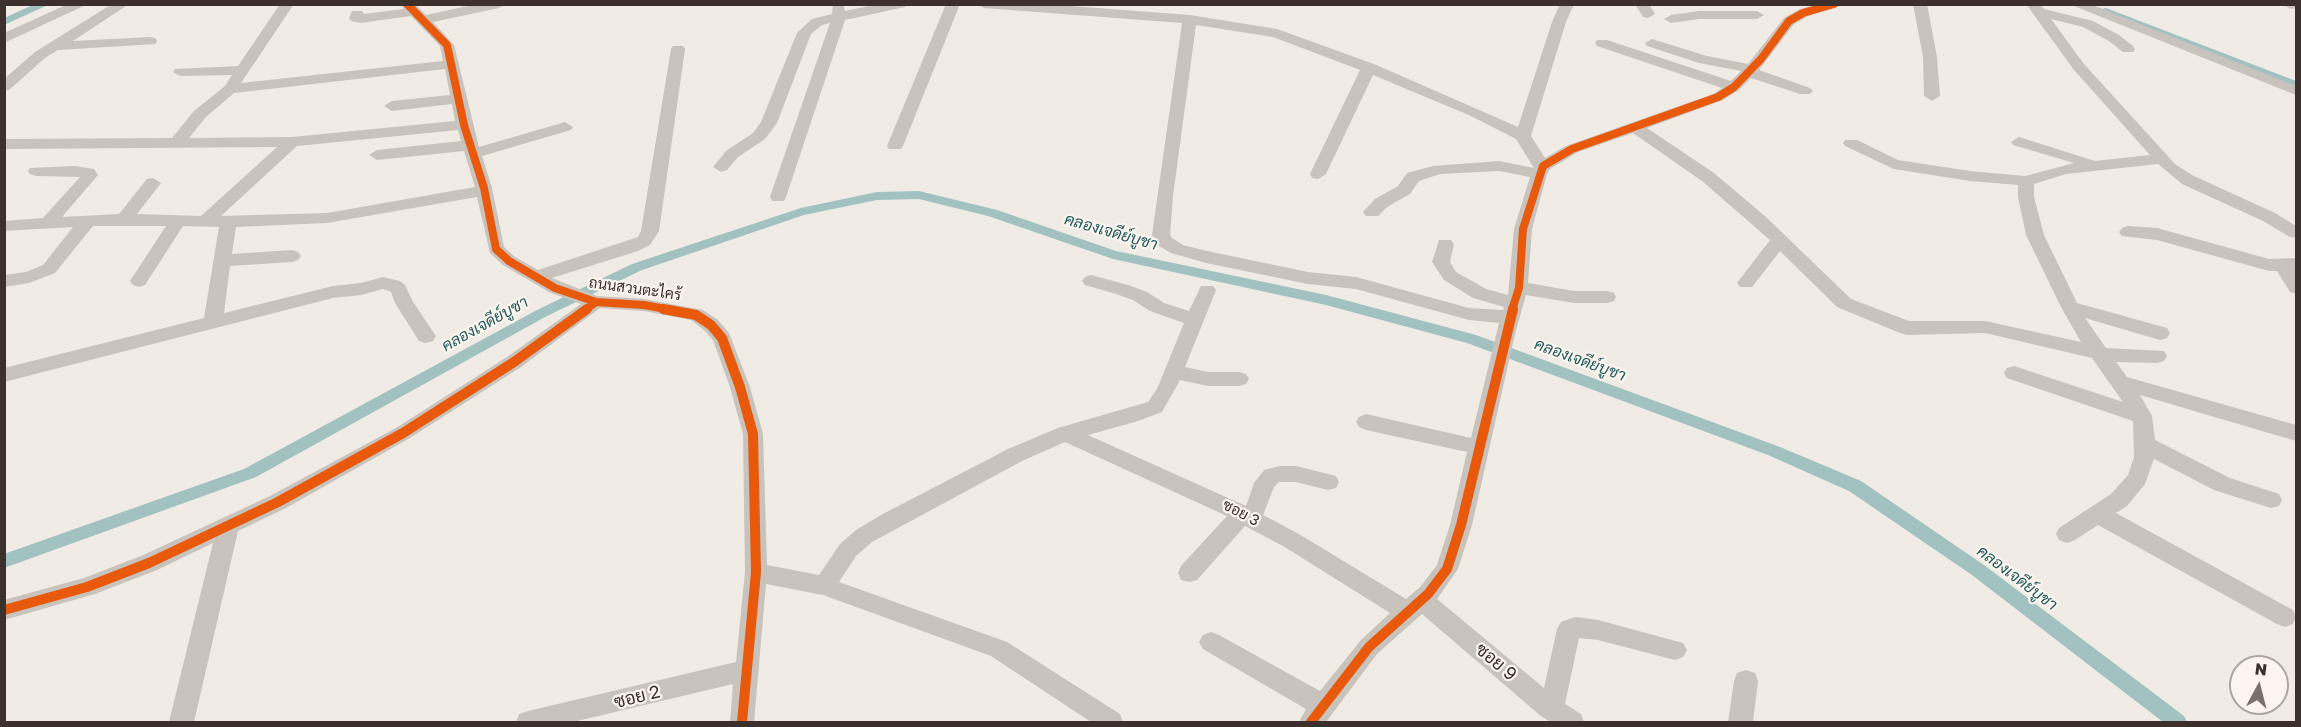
<!DOCTYPE html>
<meta charset="utf-8">
<style>
body{margin:0}
#map{position:relative;width:2301px;height:727px;overflow:hidden;background:#f0ebe5;font-family:"Golos Text",sans-serif}
canvas{display:block}
.frame{position:absolute;inset:0;border:6px solid #3b302b;pointer-events:none}
.north{position:absolute;left:2229px;top:655px;width:60px;height:60px;box-sizing:border-box;background:#fbf5ee;border:2px solid #aea6a0;border-radius:50%;rotate:7deg;font-size:16px;font-weight:700;line-height:24px;text-align:center;color:#3b302b}
.north::after{content:'';display:block;margin:auto;width:21px;height:27px;background:#7a716c;clip-path:polygon(50% 0,100% 100%,50% 72%,0 100%)}
</style>
<div id="map">
<canvas width="2301" height="727"></canvas>
<div class="frame"></div>
<div class="north">N</div>
</div>
<script>
const ctx = document.querySelector('canvas').getContext('2d');
ctx.lineJoin = 'round';
const shape = rows => new Path2D(rows.map(r => 'M' + r).join(''));
function fillPath(path, color) { ctx.fillStyle = color; ctx.fill(path, 'evenodd'); }
function trace(path, color, width, dash) { ctx.strokeStyle = color; ctx.lineWidth = width; ctx.lineCap = dash ? 'butt' : 'round'; ctx.setLineDash(dash || []); ctx.stroke(path); }
function drawText(font, color, halo, rows, align = 'center') {
  ctx.font = font + ' "Golos Text",Sarabun,sans-serif'; ctx.lineWidth = 4.5; ctx.setLineDash([]); ctx.textBaseline = 'middle'; ctx.strokeStyle = halo; ctx.fillStyle = color; for (const [text, x, y, turn = 0] of rows) {
    ctx.save(); ctx.translate(x, y); ctx.rotate((+turn || 0) * Math.PI / 180); ctx.textAlign = isNaN(turn) ? turn : align; if (halo) ctx.strokeText(text, 0, 0); ctx.fillText(text, 0, 0); ctx.restore();
  }
}
fillPath(shape([
 [35,4,50,4,4,25,4,18,35,4],
 [2106,8,2296,81,2296,88,2102,13,2102,9,2106,8],
 [919,191,997,210,1116,251,1326,295,1476,335,1780,447,1861,481,1984,565,2184,716,2187,722,2163,722,1972,575,1849,491,1768,455,1467,343,1326,305,1113,259,988,216,919,199,877,200,804,215,642,270,547,316,256,477,4,568,4,554,244,469,537,310,632,264,801,208,877,192,919,191]
]), '#a1c2c1');
fillPath(shape([
 [68,4,88,4,4,43,4,33,68,4],
 [112,4,129,4,73,41,150,37,155,38,157,41,155,44,58,50,45,58,9,90,4,91,4,79,35,52,112,4],
 [280,4,294,4,241,83,443,61,440,46,411,16,360,23,351,21,349,18,352,11,362,11,364,14,404,9,400,4,415,4,426,15,477,4,506,4,499,8,433,22,454,45,479,147,565,122,573,127,571,130,482,156,492,188,504,247,515,257,538,270,638,237,641,231,671,49,673,46,683,46,685,49,659,231,650,245,638,251,552,278,597,296,644,299,703,310,718,320,729,333,750,387,763,434,767,565,819,575,840,544,856,530,881,515,1008,449,1058,428,1148,402,1157,389,1184,323,1150,311,1133,300,1116,294,1085,285,1082,281,1085,277,1091,275,1128,285,1147,292,1164,303,1189,311,1201,286,1213,286,1216,290,1185,367,1208,372,1239,372,1246,374,1249,379,1246,384,1239,386,1208,386,1180,380,1162,412,1138,421,1088,435,1246,506,1254,483,1264,470,1280,466,1296,466,1336,476,1339,482,1336,488,1328,490,1296,482,1279,482,1274,487,1263,515,1299,534,1406,599,1420,587,1437,565,1450,525,1467,452,1366,430,1359,427,1356,422,1359,417,1366,414,1471,438,1499,323,1469,320,1356,289,1308,284,1206,263,1171,253,1159,246,1152,235,1182,23,984,8,977,4,1045,4,1190,15,1277,29,1374,64,1518,127,1552,22,1560,4,1574,4,1566,22,1531,136,1545,158,1566,146,1713,94,1722,88,1597,46,1595,43,1597,40,1607,40,1731,81,1741,71,1699,63,1647,46,1645,43,1652,39,1707,56,1748,64,1784,18,1798,10,1817,4,1841,4,1808,16,1794,24,1759,70,1810,88,1813,91,1810,94,1800,94,1751,78,1739,90,1723,100,1647,128,1714,173,1766,217,1851,299,1909,321,1985,321,2081,342,2061,307,2026,235,2018,197,2018,185,1970,181,1894,169,1845,146,1843,143,1845,140,1857,140,1898,160,1970,171,2025,176,2074,163,2013,145,2011,142,2019,137,2095,161,2150,155,2074,70,2026,4,2040,4,2044,9,2093,21,2119,35,2133,46,2135,49,2133,52,2123,52,2109,41,2083,27,2051,19,2084,64,2176,165,2194,176,2275,213,2296,226,2296,238,2290,237,2263,221,2182,184,2158,164,2066,174,2034,184,2034,197,2044,235,2077,303,2167,328,2170,333,2167,338,2160,340,2085,318,2106,348,2164,351,2167,356,2164,361,2157,363,2116,362,2127,377,2296,425,2296,441,2140,395,2152,416,2155,440,2230,478,2279,494,2282,500,2279,506,2271,508,2214,490,2154,459,2145,484,2127,506,2116,513,2293,610,2296,617,2293,624,2285,627,2277,624,2098,525,2075,540,2067,543,2059,540,2056,534,2059,528,2111,494,2128,475,2134,457,2133,421,2007,378,2004,373,2007,368,2014,366,2123,402,2092,358,1985,333,1907,335,1900,333,1837,307,1780,251,1752,287,1740,287,1737,283,1740,279,1770,240,1702,181,1633,133,1578,152,1550,169,1547,174,1532,229,1528,283,1574,291,1607,291,1614,293,1616,297,1614,301,1607,303,1574,303,1526,295,1515,334,1472,525,1458,569,1437,599,1544,688,1557,629,1561,622,1569,619,1576,617,1598,620,1683,643,1687,650,1683,657,1675,660,1598,640,1579,638,1565,704,1581,714,1584,722,1551,722,1542,717,1422,614,1377,654,1326,722,1299,722,1306,709,1203,649,1199,642,1203,635,1211,632,1219,635,1320,691,1361,640,1390,613,1283,546,1245,526,1197,580,1189,582,1181,580,1178,573,1181,566,1227,516,1065,442,1022,461,872,542,856,556,839,582,1007,642,1120,714,1123,722,1091,722,991,656,823,595,766,584,754,722,730,722,733,684,573,722,516,722,519,714,528,711,736,662,745,572,743,434,730,387,713,340,704,330,691,320,644,311,600,308,521,367,410,438,286,508,238,531,194,722,169,722,213,543,157,570,95,594,4,620,4,600,84,578,141,556,270,496,396,428,507,357,581,304,549,292,503,265,490,253,477,197,327,223,236,227,232,254,292,250,298,252,301,256,298,260,292,262,230,266,224,313,333,286,361,283,383,277,400,281,405,285,413,302,436,336,433,341,426,343,419,341,395,303,391,292,383,289,361,295,333,298,4,382,4,368,204,318,219,227,183,226,145,285,139,287,133,285,130,281,166,226,93,226,55,273,29,283,4,287,4,275,26,272,43,265,73,227,4,231,4,221,43,218,80,177,36,176,30,174,28,171,30,168,75,166,94,169,98,175,62,217,119,214,147,179,153,178,161,183,137,214,201,216,277,147,4,149,4,139,172,138,194,111,225,86,232,75,180,76,173,72,175,69,238,66,280,4],
 [1196,25,1273,37,1360,70,1310,174,1312,178,1318,179,1326,174,1373,75,1471,116,1516,139,1534,168,1499,161,1433,166,1407,173,1398,186,1375,199,1363,212,1366,216,1378,216,1387,207,1410,194,1419,181,1440,174,1499,171,1530,177,1514,229,1508,295,1486,289,1456,272,1450,262,1454,244,1451,240,1439,240,1432,262,1444,280,1473,298,1504,307,1503,310,1469,308,1356,277,1308,272,1207,251,1183,245,1172,238,1170,235,1173,196,1196,25],
 [445,69,450,95,392,101,384,106,392,111,452,104,455,121,292,137,189,138,206,117,234,93,445,69],
 [458,130,461,141,377,150,369,155,377,160,464,151,475,187,327,213,221,216,297,146,458,130],
 [833,4,843,4,845,11,878,4,907,4,905,7,845,20,786,197,784,201,772,201,770,197,830,23,822,25,811,34,777,123,765,139,738,157,727,170,721,172,713,167,726,151,753,133,761,122,797,33,812,19,832,14,833,4],
 [946,4,960,4,903,146,901,149,889,149,887,146,946,4],
 [1635,4,1649,4,1655,14,1648,18,1643,17,1635,4],
 [1913,4,1927,4,1937,57,1940,96,1932,101,1924,96,1923,57,1913,4],
 [2069,4,2090,4,2296,86,2296,95,2069,4],
 [2296,4,2296,8,2291,9,2284,5,2296,4],
 [1699,11,1757,11,1764,15,1757,19,1699,19,1671,23,1664,19,1671,15,1699,11],
 [2128,226,2157,228,2269,259,2296,258,2296,294,2290,292,2277,271,2269,271,2157,240,2122,236,2119,232,2122,228,2128,226],
 [1746,670,1755,673,1758,681,1753,722,1728,722,1734,681,1737,673,1746,670]
]), '#c9c3be');
trace(shape([
 [407,4,447,45,464,125,484,188,496,249,509,261,555,288,596,302,644,305,671,310],
 [585,310,596,302],
 [1512,310,1519,288,1523,229,1543,166,1572,149,1718,97,1734,87,1761,59,1789,21,1803,13,1834,4]
]), '#e8590c', 8);
trace(shape([
 [663,309,696,315,711,325,722,338,740,387,753,434,756,572,742,722],
 [4,610,87,587,149,563,278,502,403,433,514,362,587,309],
 [1311,722,1369,647,1428,594,1447,569,1461,525,1513,309]
]), '#e8590c', 10);
drawText('15px', '#3b302b', '#fbf5ee', [
 ["ถนนสวนตะไคร้",635,289,8],
 ["ซอย 3",1241,513,28]
]);
drawText('italic 16px', '#1f5a5e', '#fbf5ee', [
 ["คลองเจดีย์บูชา",1111,232,16],
 ["คลองเจดีย์บูชา",485,324,-29],
 ["คลองเจดีย์บูชา",1580,360,20],
 ["คลองเจดีย์บูชา",2017,578,37]
]);
drawText('18px', '#3b302b', '#fbf5ee', [
 ["ซอย 9",1496,662,40],
 ["ซอย 2",637,697,-14]
]);
</script>
